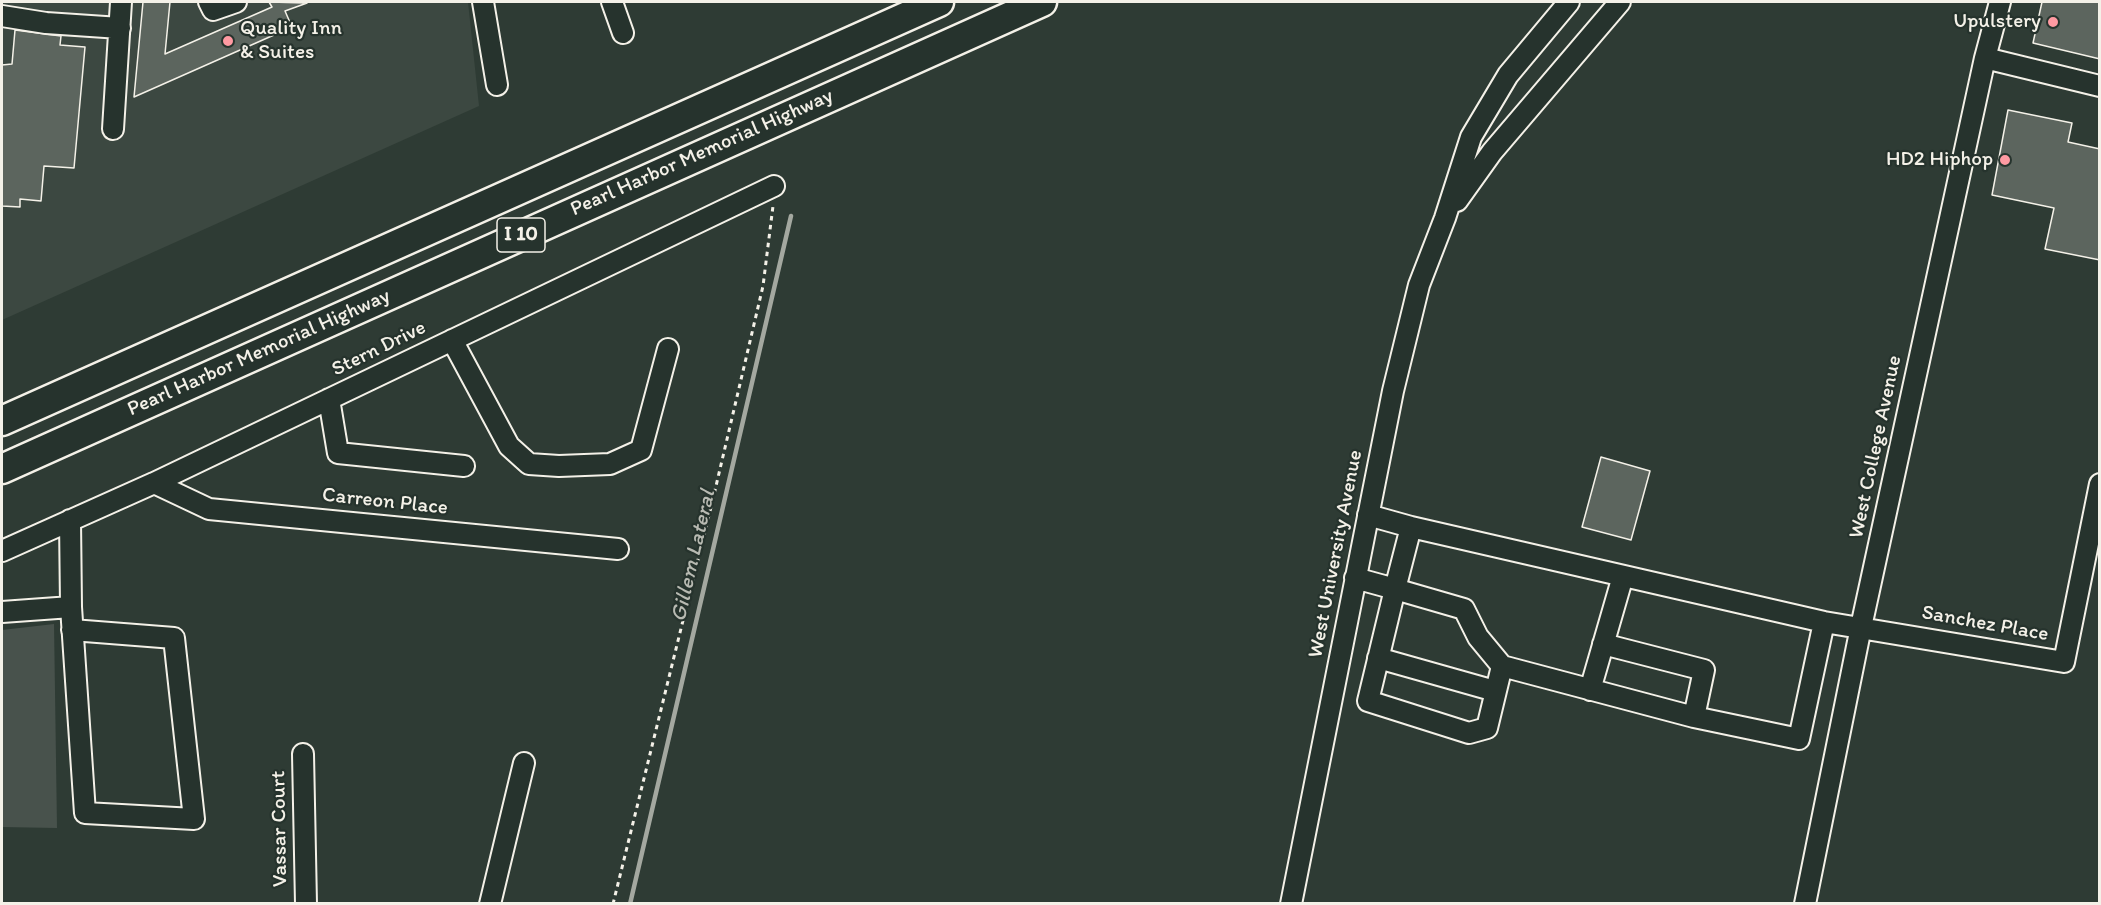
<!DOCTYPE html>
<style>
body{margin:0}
#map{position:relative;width:2101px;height:905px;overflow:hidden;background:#2e3b34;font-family:Itim,sans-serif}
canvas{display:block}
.frame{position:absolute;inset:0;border:3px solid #f4f1e8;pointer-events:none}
</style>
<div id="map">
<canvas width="2101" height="905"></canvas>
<div class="frame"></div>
</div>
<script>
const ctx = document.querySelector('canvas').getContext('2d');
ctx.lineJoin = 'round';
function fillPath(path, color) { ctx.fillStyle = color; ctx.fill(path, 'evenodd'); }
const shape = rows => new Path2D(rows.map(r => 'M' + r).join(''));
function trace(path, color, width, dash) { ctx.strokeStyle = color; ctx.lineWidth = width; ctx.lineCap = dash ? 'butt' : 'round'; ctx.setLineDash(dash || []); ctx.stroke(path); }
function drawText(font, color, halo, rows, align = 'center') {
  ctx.font = font + ' Itim,sans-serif'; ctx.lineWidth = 4.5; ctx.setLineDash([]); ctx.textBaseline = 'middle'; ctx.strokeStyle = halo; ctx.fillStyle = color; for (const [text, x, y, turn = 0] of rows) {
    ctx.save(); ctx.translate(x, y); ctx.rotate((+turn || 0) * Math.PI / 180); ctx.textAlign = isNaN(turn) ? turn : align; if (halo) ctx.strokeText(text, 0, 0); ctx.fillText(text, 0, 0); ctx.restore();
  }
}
fillPath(shape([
 [2,2,468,2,479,106,2,320]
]), '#3c4841');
fillPath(shape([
 [54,624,57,828,2,827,2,630]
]), '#48524c');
trace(shape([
 [630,904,791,216]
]), '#a4a8a0', 4.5);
const building = shape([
 [143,2,170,2,165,54,272,7,269,2,307,3,285,11,292,27,134,97,143,2],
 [2042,2,2100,2,2100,59,2033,43,2042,2],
 [15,30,61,36,60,45,85,47,74,168,44,166,41,201,20,199,20,207,2,206,2,65,12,64,15,30],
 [2008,110,2072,123,2068,142,2100,149,2100,260,2045,249,2054,208,1992,195,2008,110],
 [1601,457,1650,471,1631,540,1582,527,1601,457]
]);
fillPath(building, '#5c655e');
trace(building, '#f4f1e8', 1.5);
const minor = shape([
 [209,2,213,10,236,2],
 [483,2,497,85],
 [612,2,623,33],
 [2,16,46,23,120,28],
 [1985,58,2100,86],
 [113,129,121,2],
 [1457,201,1492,152,1620,2],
 [452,340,509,446,529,464,559,466,610,464,641,450,668,349],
 [329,399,338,453,464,466],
 [154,483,209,509,618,549],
 [1368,515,1411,527,1824,622,2064,662,2100,484],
 [1411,527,1395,589,1464,609,1478,637,1502,666],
 [2,551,154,483,774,186],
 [1355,578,1395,589,1368,701,1469,733,1487,728,1502,666,1694,717,1799,739,1824,622],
 [71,607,85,813,194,819,174,638,72,630],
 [2,612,71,607,70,520],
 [1603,644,1704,670,1694,717],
 [1378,658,1495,691],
 [1590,690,1623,576],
 [303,754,306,904],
 [490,904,524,763],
 [1291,904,1393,391,1419,285,1445,218,1471,137,1508,75,1569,2],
 [1805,904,1861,627,1985,58,2000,2]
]);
const highway = shape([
 [2,421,939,2],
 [2,469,1042,2]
]);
trace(minor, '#f4f1e8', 24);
trace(highway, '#f4f1e8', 33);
trace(shape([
 [613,904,712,503,763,286,773,206]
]), '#f4f1e8', 3, [4.5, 4.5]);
trace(minor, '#26332d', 20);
trace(highway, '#26332d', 28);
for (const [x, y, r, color] of [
 [2053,22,6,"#ff9aa2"],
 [228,41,6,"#ff9aa2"],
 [2005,160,6,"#ff9aa2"]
]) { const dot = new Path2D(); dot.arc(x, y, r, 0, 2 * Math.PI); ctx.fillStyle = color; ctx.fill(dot); trace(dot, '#26332d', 2); }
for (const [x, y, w] of [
 [521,235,48]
]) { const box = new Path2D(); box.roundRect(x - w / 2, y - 17, w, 34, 4.5); ctx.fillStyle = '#26332d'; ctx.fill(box); trace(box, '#f4f1e8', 1.5); }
drawText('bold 20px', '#f4f1e8', null, [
 ["I 10",521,235]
]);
drawText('21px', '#f4f1e8', '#26332d', [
 ["Upulstery",2041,22],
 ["Quality Inn",240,29,"left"],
 ["& Suites",240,53,"left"],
 ["HD2 Hiphop",1993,160]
], 'right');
drawText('21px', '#f4f1e8', '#26332d', [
 ["Pearl Harbor Memorial Highway",702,153,-24],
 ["Stern Drive",379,349,-26],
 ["Pearl Harbor Memorial Highway",259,353,-24],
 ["West College Avenue",1876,447,-78],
 ["Carreon Place",385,502,6],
 ["West University Avenue",1336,554,-79],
 ["Sanchez Place",1985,624,10],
 ["Vassar Court",280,829,-91]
]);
drawText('italic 22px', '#b8bab2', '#26332d', [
 ["Gillem Lateral",694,556,-77]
]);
</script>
